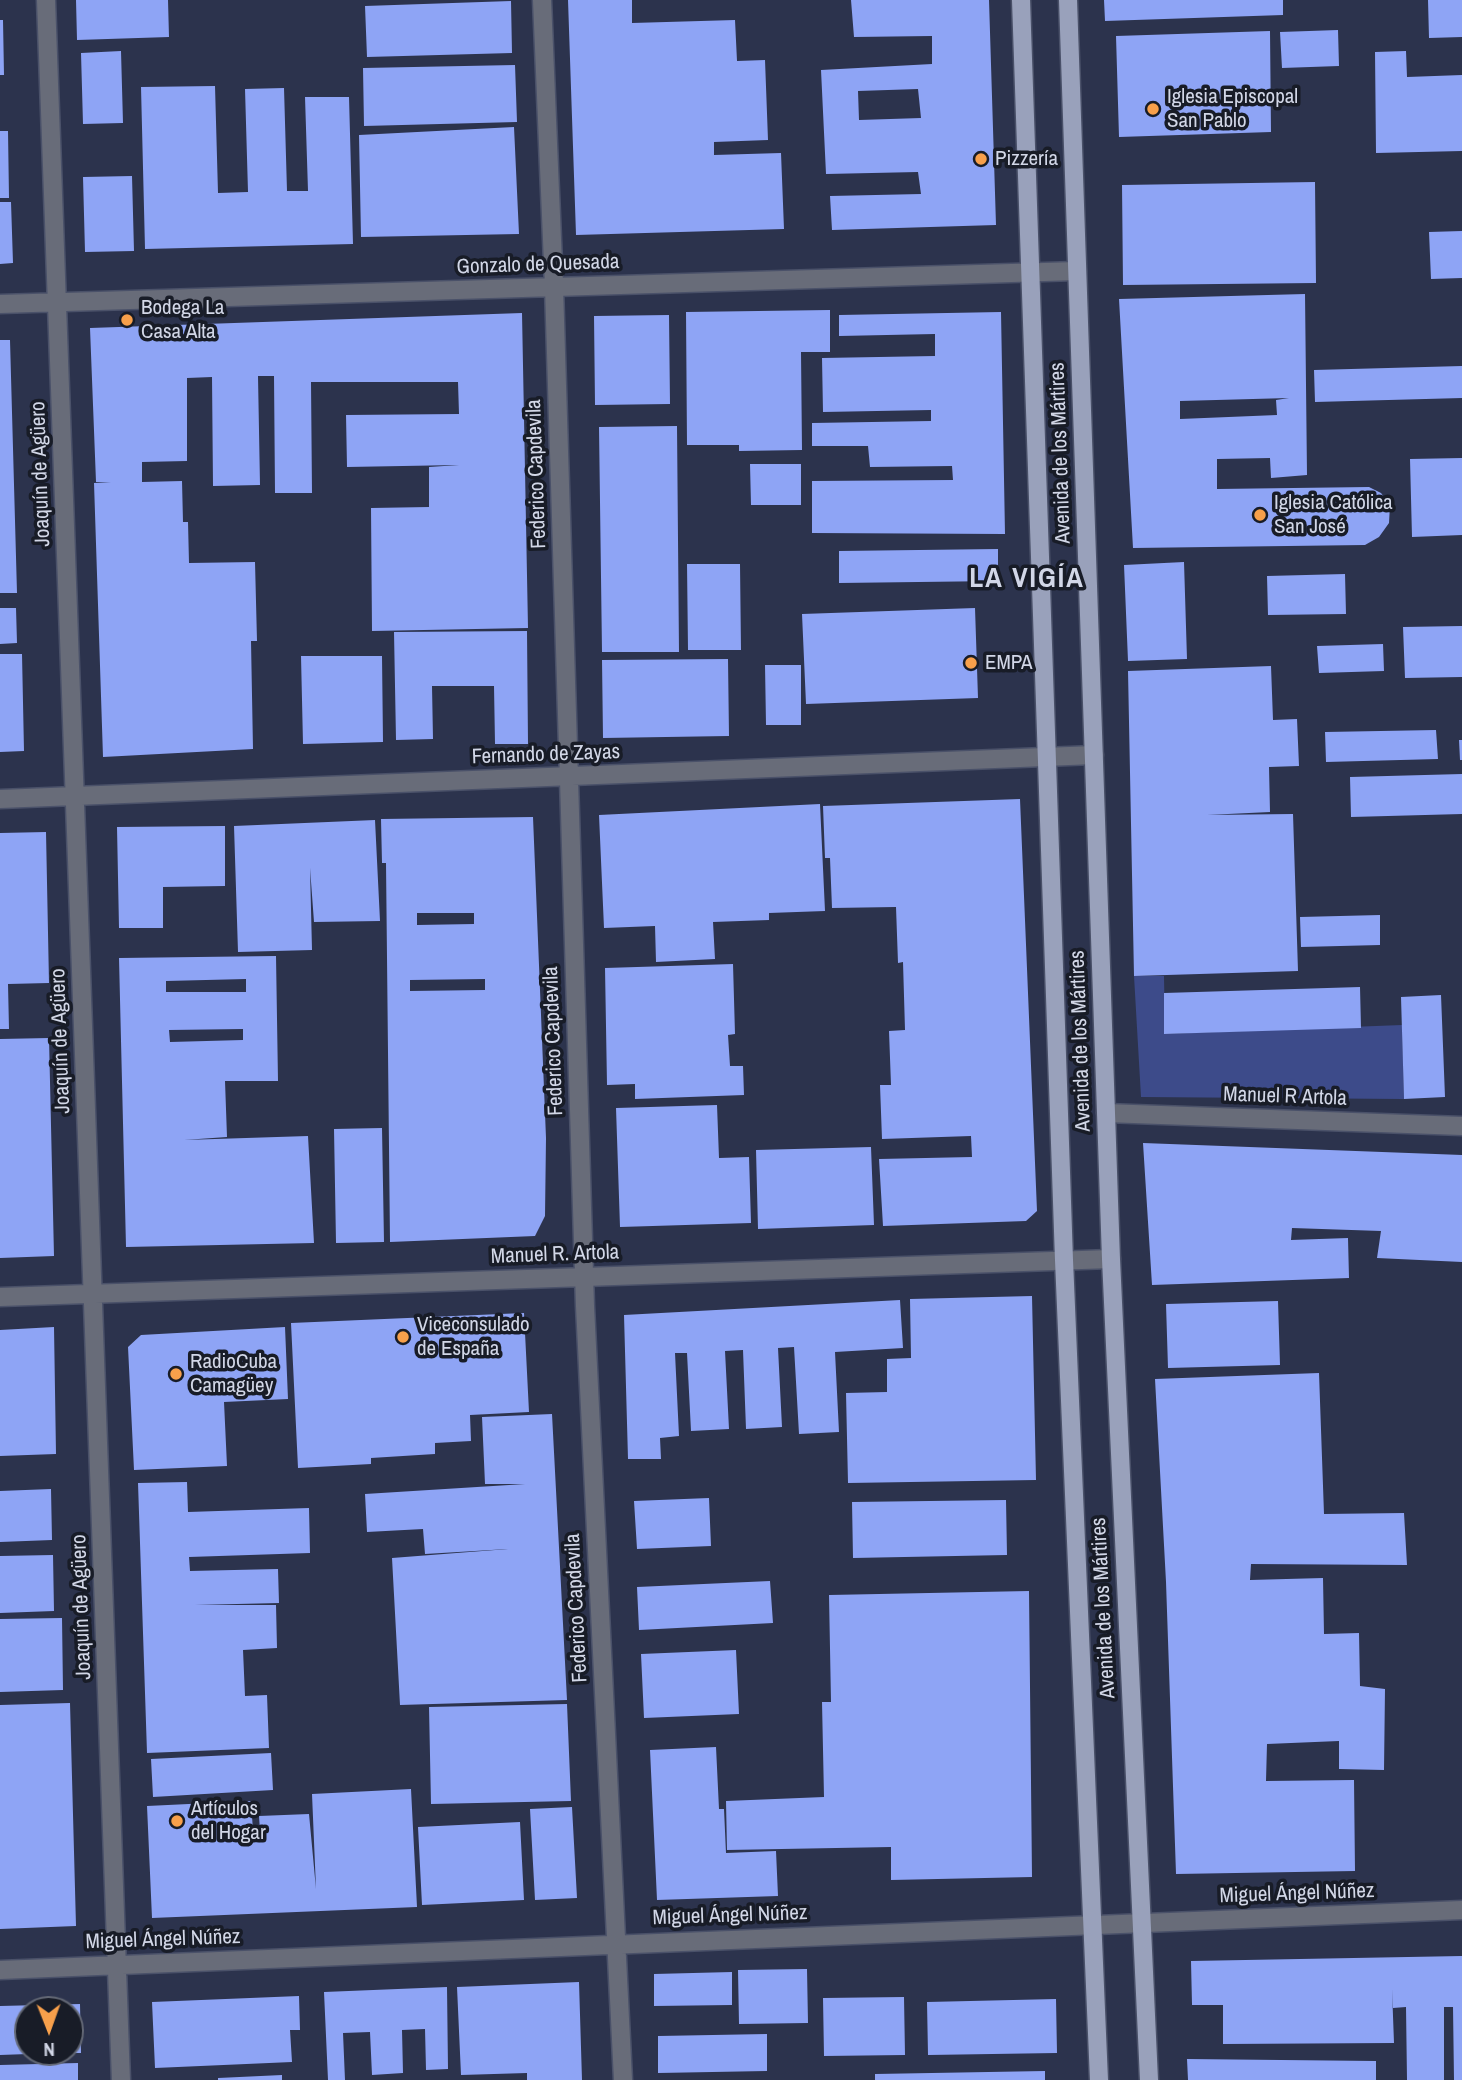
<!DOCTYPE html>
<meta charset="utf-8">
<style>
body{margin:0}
#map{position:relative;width:1462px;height:2080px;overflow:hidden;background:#2c334d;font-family:"Archivo Narrow",sans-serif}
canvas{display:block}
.north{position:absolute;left:14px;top:1996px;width:70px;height:70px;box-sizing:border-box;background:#181c27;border:2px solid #626774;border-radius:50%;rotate:179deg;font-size:19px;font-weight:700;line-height:28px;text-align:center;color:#d2d7e7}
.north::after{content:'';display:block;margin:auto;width:24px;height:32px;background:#f8a04b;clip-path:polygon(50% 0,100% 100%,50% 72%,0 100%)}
</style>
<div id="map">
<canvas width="1462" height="2080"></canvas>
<div class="north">N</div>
</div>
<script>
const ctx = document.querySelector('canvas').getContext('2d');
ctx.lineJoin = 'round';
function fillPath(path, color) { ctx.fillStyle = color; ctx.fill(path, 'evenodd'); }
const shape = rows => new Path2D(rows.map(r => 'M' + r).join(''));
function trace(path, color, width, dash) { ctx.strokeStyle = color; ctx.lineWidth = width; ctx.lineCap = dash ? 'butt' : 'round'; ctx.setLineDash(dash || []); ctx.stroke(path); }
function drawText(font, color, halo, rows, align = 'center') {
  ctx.font = font + ' "Archivo Narrow",sans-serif'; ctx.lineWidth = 7; ctx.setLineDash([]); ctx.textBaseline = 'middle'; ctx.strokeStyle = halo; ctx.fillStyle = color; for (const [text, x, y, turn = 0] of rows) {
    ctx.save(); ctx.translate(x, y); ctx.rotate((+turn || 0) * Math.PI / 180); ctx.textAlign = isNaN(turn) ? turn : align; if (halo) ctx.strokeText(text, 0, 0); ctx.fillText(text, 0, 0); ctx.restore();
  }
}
fillPath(shape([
 [1134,976,1164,976,1165,1034,1402,1025,1404,1099,1141,1097]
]), '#3d4b8a');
fillPath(shape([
 [76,0,168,0,169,37,77,40],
 [568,0,632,0,632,23,735,20,737,61,765,60,768,140,714,142,714,155,781,153,784,229,576,235],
 [851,0,989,0,996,225,832,230,830,196,921,194,918,172,826,174,821,70,932,64,932,36,854,37],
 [918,89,921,118,859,120,858,91],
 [1104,0,1283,0,1283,15,1105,21],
 [1428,0,1462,0,1462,37,1429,38],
 [511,1,512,53,367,57,365,6],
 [0,20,3,20,4,75,0,75],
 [1338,30,1339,66,1282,68,1280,32],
 [1270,31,1271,132,1119,137,1116,36],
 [121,51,123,123,83,124,81,53],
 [1406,51,1407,77,1462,75,1462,151,1376,153,1375,52],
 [515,65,517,122,364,126,363,68],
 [215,86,218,193,248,192,245,89,284,88,287,191,308,191,305,97,349,97,353,244,145,249,141,87],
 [514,127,519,234,361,237,359,135],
 [0,131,8,131,9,198,0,198],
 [132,176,134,251,85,252,83,177],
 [1315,182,1316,283,1123,285,1122,185],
 [0,202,11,202,13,263,0,264],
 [1462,231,1462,278,1431,279,1429,232],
 [1305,294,1307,475,1271,478,1270,458,1217,459,1217,489,1369,487,1381,493,1390,505,1389,523,1379,537,1365,545,1133,548,1119,299],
 [1289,398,1276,400,1277,415,1180,419,1180,401],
 [830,310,830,352,801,352,802,450,739,451,739,445,687,445,686,312],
 [1001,312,1005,534,812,533,812,481,953,480,952,466,870,467,868,446,812,446,812,423,931,421,931,410,823,412,822,358,935,356,935,334,839,336,839,315],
 [522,313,528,628,372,631,371,508,429,507,429,467,459,465,347,467,346,415,459,414,458,382,311,382,312,493,275,493,274,376,258,376,260,485,213,486,212,377,187,378,187,461,142,462,142,482,182,481,183,522,188,522,189,563,255,562,257,641,251,641,253,749,103,757,94,483,111,482,96,482,90,328],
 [669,315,670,404,595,405,594,316],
 [0,340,10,340,17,593,0,593],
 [1462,366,1462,398,1315,402,1314,370],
 [677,426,679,652,602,652,599,427],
 [1462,458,1462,535,1412,537,1410,459],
 [750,464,801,464,801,505,751,505],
 [998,549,998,581,839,583,839,551],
 [1184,562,1187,659,1128,661,1124,565],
 [687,564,740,564,741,650,688,650],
 [1345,574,1346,614,1268,615,1267,576],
 [0,608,16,608,17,643,0,644],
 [975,608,978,698,806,704,802,614],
 [1462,626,1462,677,1405,678,1403,627],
 [527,631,528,744,495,744,494,686,432,686,433,739,396,740,394,632],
 [1383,644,1384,671,1319,673,1317,646],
 [0,654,22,654,24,751,0,752],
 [301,656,382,656,383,742,303,744],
 [728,659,729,736,603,738,602,660],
 [765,665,801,665,801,725,766,725],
 [1271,666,1273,720,1297,719,1299,766,1269,767,1270,812,1207,815,1293,814,1298,971,1134,976,1128,671],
 [1436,730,1438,759,1326,762,1325,732],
 [1459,740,1462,740,1462,760,1460,760],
 [1462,774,1462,814,1351,817,1350,777],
 [1020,799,1037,1211,1026,1221,883,1226,879,1159,972,1157,971,1136,882,1139,880,1085,891,1085,889,1031,905,1030,903,962,898,963,896,907,832,908,830,858,825,858,823,806],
 [820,804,825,911,769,913,769,920,713,922,715,959,656,962,655,926,604,928,599,815],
 [533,817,546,1138,545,1216,535,1236,390,1242,386,863,382,863,381,819],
 [417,913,474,913,474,924,417,925],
 [485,979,485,990,410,991,410,980],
 [375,820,380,921,314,922,310,868,312,950,238,952,234,826],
 [225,826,225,886,163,887,163,928,119,928,117,827],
 [46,832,49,983,8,984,9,1029,0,1029,0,833],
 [1380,915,1380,945,1301,947,1300,917],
 [276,956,278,1081,225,1081,227,1137,184,1140,308,1136,314,1243,126,1247,119,958],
 [246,979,246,992,166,992,166,981],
 [243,1029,243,1040,170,1042,169,1030],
 [733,964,735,1034,721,1036,728,1035,730,1066,743,1066,744,1095,635,1099,635,1084,607,1085,605,968],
 [1360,987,1361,1028,1164,1034,1164,993],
 [1441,995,1445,1097,1404,1099,1401,997],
 [49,1038,54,1256,0,1258,0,1039],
 [717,1105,719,1158,749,1157,751,1223,620,1227,616,1108],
 [382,1128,384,1242,336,1243,334,1129],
 [1143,1143,1462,1155,1462,1262,1377,1258,1381,1231,1292,1228,1291,1240,1348,1238,1349,1278,1152,1285],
 [871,1147,874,1225,758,1229,756,1150],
 [1032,1296,1036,1480,848,1483,846,1393,887,1392,887,1359,911,1358,910,1299],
 [900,1300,903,1348,835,1352,839,1432,799,1434,794,1347,778,1348,782,1427,746,1429,743,1350,725,1351,729,1429,691,1431,687,1353,675,1353,679,1436,660,1438,661,1459,628,1459,624,1315],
 [1278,1301,1280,1365,1168,1368,1166,1304],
 [524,1313,529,1412,470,1415,471,1441,435,1443,435,1454,371,1458,371,1464,298,1468,291,1323],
 [54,1327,56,1454,0,1456,0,1330],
 [285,1327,288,1399,224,1402,227,1466,134,1470,128,1347,141,1335],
 [1319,1373,1324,1514,1404,1513,1407,1565,1251,1564,1250,1580,1323,1578,1324,1634,1359,1633,1360,1686,1385,1689,1384,1770,1339,1769,1339,1741,1267,1744,1266,1781,1354,1780,1355,1871,1176,1874,1166,1582,1155,1379],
 [552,1414,567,1700,400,1705,392,1558,508,1549,425,1554,423,1529,367,1532,365,1494,525,1484,485,1484,482,1417],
 [187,1482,188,1512,309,1508,310,1553,189,1557,190,1571,278,1569,279,1603,195,1605,276,1605,277,1648,243,1650,245,1696,267,1695,269,1748,147,1753,138,1483],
 [51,1489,52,1540,0,1542,0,1491],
 [709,1498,711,1546,637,1549,634,1501],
 [1006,1500,1007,1555,853,1558,852,1502],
 [53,1555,54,1611,0,1613,0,1556],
 [770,1581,773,1623,639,1630,637,1587],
 [1029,1591,1032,1877,891,1880,891,1847,727,1850,726,1801,824,1797,822,1702,831,1702,829,1595],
 [62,1618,63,1690,0,1692,0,1619],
 [736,1650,739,1714,644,1718,641,1654],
 [70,1703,76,1926,0,1929,0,1705],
 [567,1704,571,1801,431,1804,429,1707],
 [716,1747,719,1809,724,1809,726,1853,776,1851,778,1896,657,1900,650,1750],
 [271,1753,273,1790,153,1797,151,1759],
 [411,1789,417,1907,152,1918,147,1806,251,1801,253,1831,260,1831,259,1816,309,1814,316,1889,312,1794],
 [572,1807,577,1898,535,1900,530,1809],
 [520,1822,524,1900,422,1905,418,1827],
 [1462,1956,1462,2080,1454,2080,1453,2007,1444,2007,1444,2080,1407,2080,1406,2007,1393,2008,1392,1989,1394,2043,1223,2044,1223,2005,1192,2005,1191,1961],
 [807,1969,808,2023,739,2024,738,1970],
 [732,1972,732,2005,654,2006,654,1974],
 [579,1982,582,2080,527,2080,527,2073,461,2075,457,1987],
 [447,1987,448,2069,426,2070,425,2029,402,2030,403,2073,372,2075,370,2032,343,2033,345,2080,328,2080,324,1992],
 [299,1996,300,2030,290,2030,292,2062,155,2068,152,2002],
 [904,1997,905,2055,824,2056,823,1998],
 [1056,1999,1057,2053,928,2055,927,2002],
 [80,2004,81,2053,70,2053,70,2010,28,2010,28,2054,0,2055,0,2006],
 [767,2034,767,2071,658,2073,658,2036],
 [1187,2059,1376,2061,1376,2080,1188,2080],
 [78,2063,78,2080,0,2080,0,2065],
 [1045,2071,1045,2080,875,2080,875,2074],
 [282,2075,282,2080,218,2080,218,2078]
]), '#8ea4f5');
const minor = shape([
 [46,0,121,2080],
 [542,0,554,287,585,1306,623,2080],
 [0,304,1077,271],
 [0,799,1094,755],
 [1106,1113,1462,1126],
 [0,1297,1111,1259],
 [0,1970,1462,1910]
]);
const major = shape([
 [1021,0,1064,1260,1099,2080],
 [1068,0,1111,1259,1149,2080]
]);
trace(minor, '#4a5169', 21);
trace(major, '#4a5169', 21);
trace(minor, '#686c79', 18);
trace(major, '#99a1bb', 18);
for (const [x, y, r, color] of [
 [1153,109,7,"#f8a04b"],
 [981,159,7,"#f8a04b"],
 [127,320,7,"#f8a04b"],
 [1260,515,7,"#f8a04b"],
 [971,663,7,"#f8a04b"],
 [403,1337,7,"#f8a04b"],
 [176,1374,7,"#f8a04b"],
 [177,1821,7,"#f8a04b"]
]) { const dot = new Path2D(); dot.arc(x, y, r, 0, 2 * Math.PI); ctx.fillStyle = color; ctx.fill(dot); trace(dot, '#181c27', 2.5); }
drawText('21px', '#d2d7e7', '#181c27', [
 ["Iglesia Episcopal",1167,97],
 ["San Pablo",1167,121],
 ["Pizzería",995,159],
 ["Bodega La",141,308],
 ["Casa Alta",141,332],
 ["Iglesia Católica",1274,503],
 ["San José",1274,527],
 ["EMPA",985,663],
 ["Viceconsulado",417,1325],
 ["de España",417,1349],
 ["RadioCuba",190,1362],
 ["Camagüey",190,1386],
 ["Artículos",191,1809],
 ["del Hogar",191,1833]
], 'left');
drawText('21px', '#d2d7e7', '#181c27', [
 ["Gonzalo de Quesada",538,265,-2],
 ["Avenida de los Mártires",1061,453,-92],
 ["Joaquín de Agüero",41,474,-92],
 ["Federico Capdevila",537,474,-92],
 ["Fernando de Zayas",546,755,-2],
 ["Joaquín de Agüero",61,1041,-92],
 ["Federico Capdevila",554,1041,-92],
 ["Avenida de los Mártires",1081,1041,-92],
 ["Manuel R Artola",1285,1097,2],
 ["Manuel R. Artola",555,1255,-2],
 ["Joaquín de Agüero",82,1607,-92],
 ["Federico Capdevila",577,1608,-93],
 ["Avenida de los Mártires",1104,1608,-93],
 ["Miguel Ángel Núñez",1297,1894,-2],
 ["Miguel Ángel Núñez",730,1916,-2],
 ["Miguel Ángel Núñez",163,1940,-2]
]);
ctx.letterSpacing = '2px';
drawText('bold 28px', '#d2d7e7', '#181c27', [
 ["LA VIGÍA",1027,579]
]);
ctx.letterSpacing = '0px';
</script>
